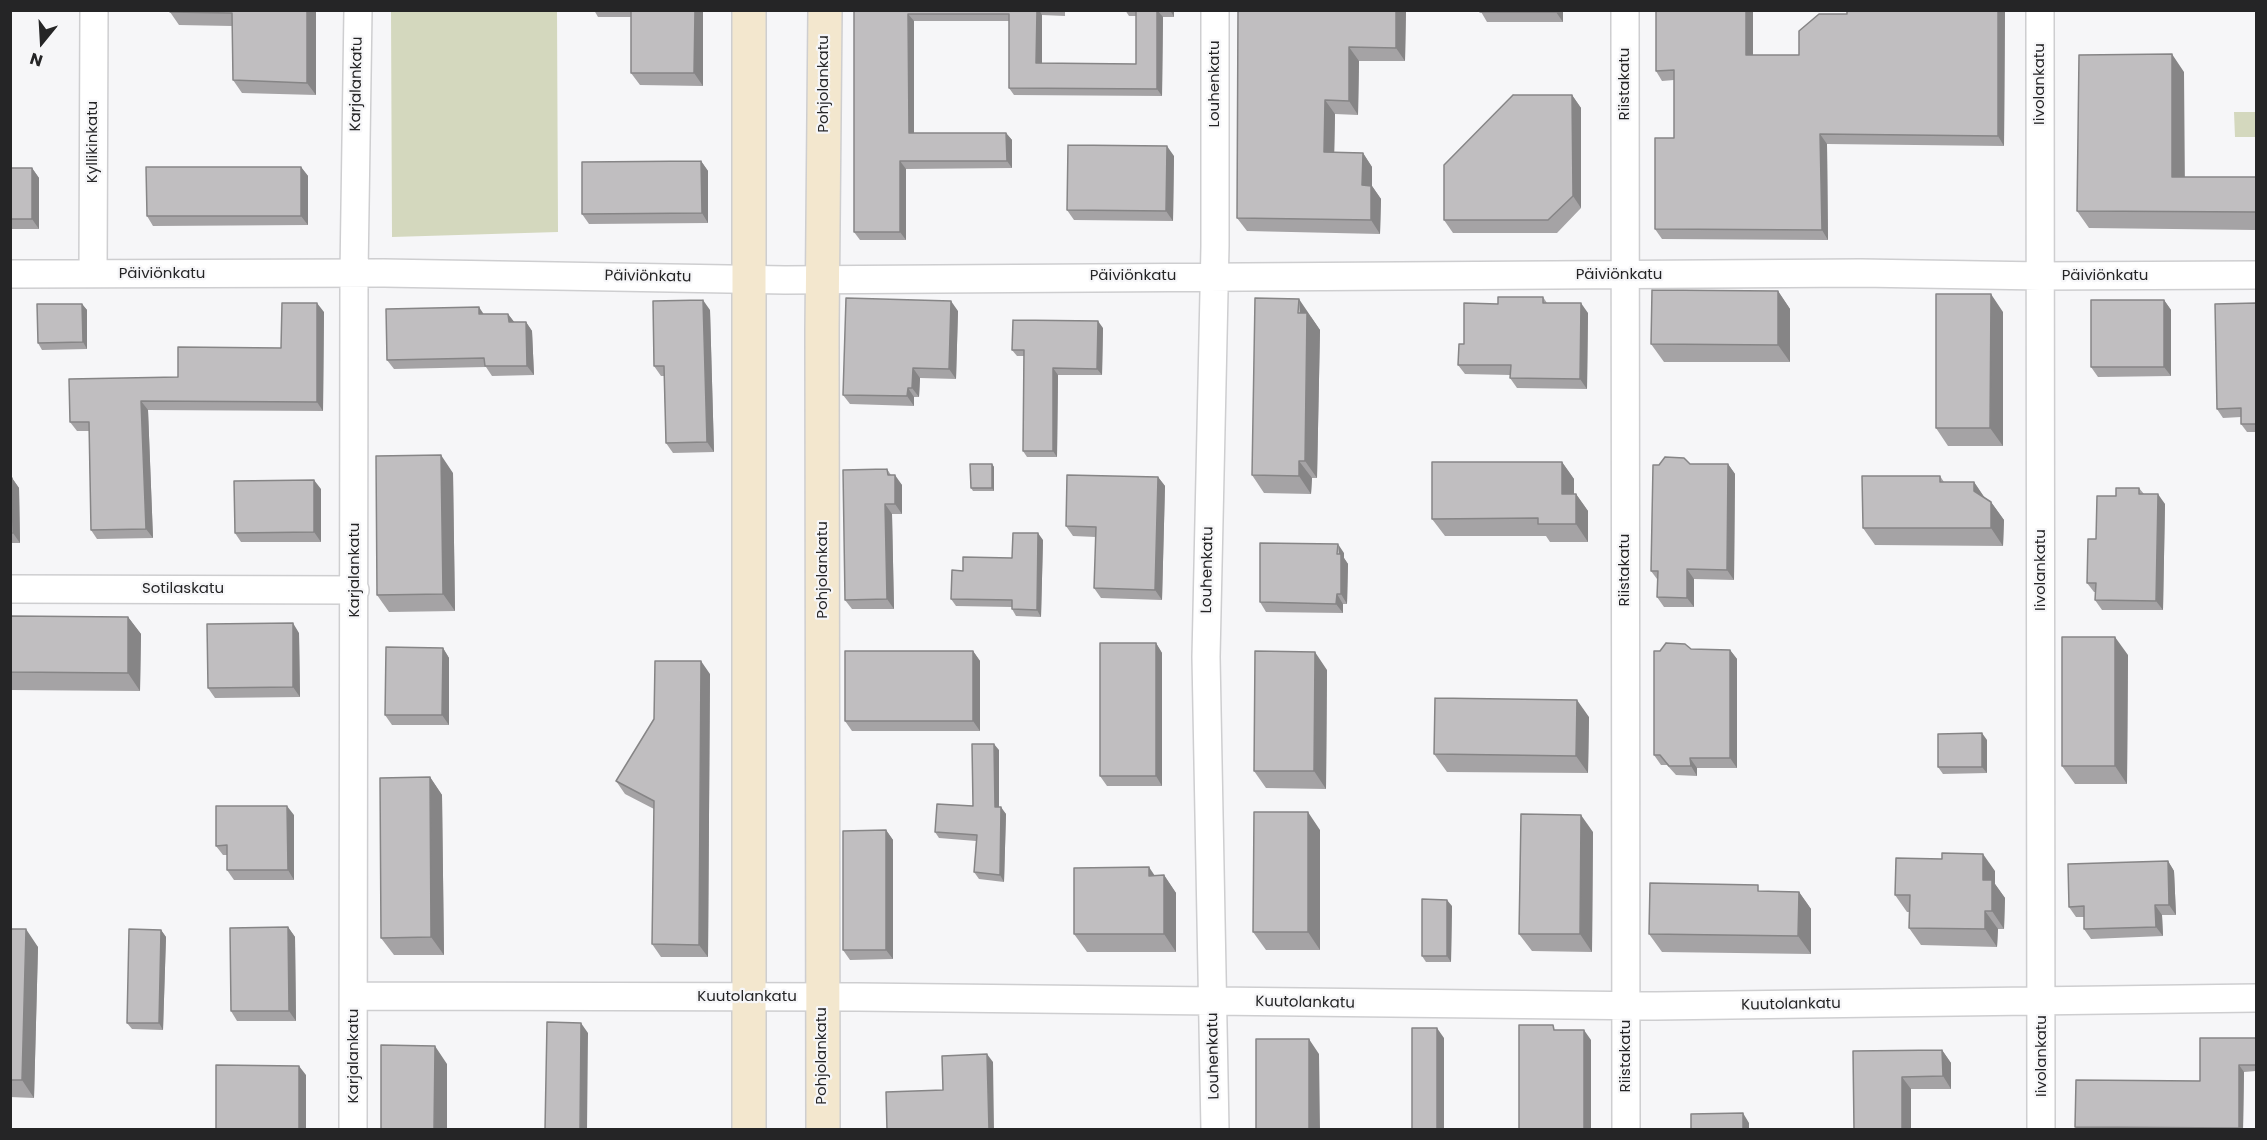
<!DOCTYPE html>
<meta charset="utf-8">
<style>
body{margin:0}
#map{position:relative;width:2267px;height:1140px;overflow:hidden;background:#f6f6f8;font-family:Poppins,sans-serif}
canvas{display:block}
.frame{position:absolute;inset:0;border:12px solid #252526;pointer-events:none}
.north{position:absolute;left:12px;top:12px;width:60px;height:60px;-webkit-text-stroke:4px #f6f6f8;paint-order:stroke;rotate:198deg;font-size:16px;font-weight:700;line-height:24px;text-align:center;color:#252526}
.north::after{content:'';display:block;margin:auto;width:21px;height:27px;background:#252526;clip-path:polygon(50% 0,100% 100%,50% 72%,0 100%)}
</style>
<div id="map">
<canvas width="2267" height="1140"></canvas>
<div class="frame"></div>
<div class="north">N</div>
</div>
<script>
const ctx = document.querySelector('canvas').getContext('2d');
ctx.lineJoin = 'round';
function fillPath(path, color) { ctx.fillStyle = color; ctx.fill(path, 'evenodd'); }
const shape = rows => new Path2D(rows.map(r => 'M' + r).join(''));
function trace(path, color, width, dash) { ctx.strokeStyle = color; ctx.lineWidth = width; ctx.lineCap = dash ? 'butt' : 'round'; ctx.setLineDash(dash || []); ctx.stroke(path); }
function drawText(font, color, halo, rows, align = 'center') {
  ctx.font = font + ' Poppins,sans-serif'; ctx.lineWidth = 4.5; ctx.setLineDash([]); ctx.textBaseline = 'middle'; ctx.strokeStyle = halo; ctx.fillStyle = color; for (const [text, x, y, turn = 0] of rows) {
    ctx.save(); ctx.translate(x, y); ctx.rotate((+turn || 0) * Math.PI / 180); ctx.textAlign = isNaN(turn) ? turn : align; if (halo) ctx.strokeText(text, 0, 0); ctx.fillText(text, 0, 0); ctx.restore();
  }
}
fillPath(shape([
 [391,11,557,11,558,232,392,237],
 [2234,112,2256,112,2256,137,2235,137]
]), '#d4d8be');
const minor = shape([
 [1215,10,1215,246,1206,657,1215,1130],
 [1625,10,1626,1130],
 [2040,10,2041,1130],
 [10,274,384,273,785,280,1861,273,2041,276,2256,275],
 [93,274,94,10],
 [10,589,355,590],
 [354,996,858,997,1656,1006,2256,998],
 [353,1130,354,273,358,10]
]);
const secondary = shape([
 [749,10,749,1130],
 [823,1130,822,330,825,10]
]);
trace(minor, '#ceced0', 30);
trace(secondary, '#ceced0', 36);
trace(minor, '#fff', 27);
trace(secondary, '#f3e7ce', 33);
fillPath(shape([
 [170,10,316,10,316,95,242,93,233,80,232,26,179,25,170,12],
 [594,10,703,10,703,86,640,85,631,73,631,17,598,17],
 [854,10,1065,10,1065,16,1042,15,1042,63,1136,64,1136,16,1129,16,1125,10,1174,10,1174,17,1163,17,1162,96,1014,95,1009,88,1009,21,914,21,914,133,1006,133,1012,140,1012,168,906,169,906,240,860,240,854,232],
 [1238,10,1406,10,1405,61,1359,61,1358,115,1335,114,1334,152,1363,153,1372,167,1372,186,1381,199,1380,234,1247,231,1237,218],
 [1480,10,1563,10,1563,22,1487,22],
 [1656,10,1753,10,1753,55,1799,55,1847,14,2005,10,2004,146,1827,144,1828,240,1662,239,1655,229,1674,138,1674,80,1662,81,1656,71],
 [2184,72,2184,177,2256,177,2256,230,2089,228,2077,211],
 [1572,95,1581,108,1581,208,1557,233,1453,233,1444,220],
 [1174,156,1173,221,1074,220,1067,210],
 [701,161,708,171,708,223,589,224,582,214],
 [301,167,308,176,308,225,153,226,147,216],
 [10,168,32,168,39,178,39,229,10,229],
 [1778,291,1790,309,1790,362,1664,362,1651,344],
 [1543,297,1547,303,1588,313,1587,389,1517,388,1510,378,1510,375,1465,374,1458,365,1464,344,1498,304],
 [2164,300,2171,310,2171,376,2098,377,2091,367],
 [2256,303,2256,432,2247,432,2241,424,2241,417,2223,418,2217,409],
 [82,304,87,310,87,349,42,350,38,343],
 [710,310,714,452,673,453,666,443,664,376,661,376,654,366],
 [958,311,956,379,920,378,919,397,914,397,914,406,850,404,843,395],
 [324,312,323,411,148,410,153,538,97,539,91,530,89,431,77,431,70,422,178,377,281,348],
 [2003,312,2003,446,1948,446,1936,428],
 [484,314,508,314,514,322,526,322,532,331,534,375,492,376,486,367,394,369,387,360],
 [1311,317,1320,330,1317,478,1312,478,1311,494,1264,493,1252,475],
 [1103,328,1102,375,1058,375,1057,457,1027,457,1023,451,1024,356,1017,356,1012,350],
 [1562,462,1574,479,1574,494,1576,494,1588,511,1588,542,1550,542,1546,536,1445,536,1432,519],
 [992,464,994,467,994,491,973,491,971,488],
 [1690,464,1728,464,1735,474,1734,580,1694,579,1694,607,1664,607,1657,597,1657,579,1651,571,1659,465],
 [887,469,891,475,902,485,902,514,892,514,894,609,852,609,845,600],
 [453,473,455,611,389,612,377,595],
 [1940,476,1944,482,1974,482,1985,498,1991,502,2004,520,2003,546,1875,545,1863,528],
 [1158,477,1165,486,1162,600,1101,598,1094,588,1096,537,1073,536,1066,526],
 [10,478,12,478,19,488,20,543,10,543],
 [2139,488,2144,494,2165,504,2163,610,2102,610,2095,600,2096,592,2094,592,2087,583,2096,539,2116,496],
 [321,489,321,542,241,542,235,533],
 [1043,540,1041,617,1016,616,1012,609,1012,607,956,606,951,599,963,571,1012,558],
 [1344,553,1344,558,1348,564,1347,604,1343,604,1343,613,1266,612,1260,602],
 [10,616,128,617,141,634,140,691,10,690],
 [299,633,300,697,215,698,208,688],
 [1156,643,1162,653,1162,786,1107,786,1100,776],
 [443,648,449,658,449,725,392,725,385,715],
 [1691,649,1730,650,1737,659,1737,768,1697,768,1697,776,1676,775,1667,765,1661,765,1654,755],
 [973,651,980,661,980,731,852,731,845,721],
 [2128,655,2127,784,2075,784,2062,766],
 [1327,670,1326,789,1266,788,1254,771],
 [710,674,708,957,661,957,652,944,654,809,625,794,616,781],
 [1589,717,1588,773,1447,772,1434,754],
 [1987,740,1987,773,1943,774,1938,767],
 [999,750,999,807,1006,814,1004,882,979,879,974,872,976,841,939,838,935,832,973,806],
 [430,777,442,795,444,955,394,955,381,938],
 [294,815,294,880,234,880,227,870,227,855,223,855,216,846],
 [886,830,893,840,893,959,850,960,843,950],
 [1320,830,1320,950,1266,950,1253,932],
 [1593,832,1592,952,1532,951,1519,934],
 [2168,861,2174,871,2176,915,2162,915,2163,936,2091,939,2084,929,2084,917,2076,917,2069,907],
 [1995,871,1995,884,2005,898,2004,929,1998,929,1997,947,1921,945,1909,928,1909,912,1907,912,1895,895],
 [1164,875,1176,893,1176,952,1087,952,1074,934],
 [1762,891,1799,892,1811,909,1811,954,1662,952,1649,934],
 [1452,906,1451,962,1426,962,1422,956],
 [288,927,295,937,296,1021,237,1021,231,1011],
 [10,929,38,947,34,1098,10,1097],
 [161,930,166,937,163,1030,132,1029,127,1023],
 [2256,1038,2256,1071,2244,1072,2243,1130,2077,1130,2075,1127,2200,1081],
 [1942,1050,1951,1063,1951,1089,1911,1089,1911,1130,1854,1130,1853,1051]
]), '#a5a3a5');
fillPath(shape([
 [307,10,316,10,316,95,307,83],
 [695,10,703,10,703,86,694,73],
 [1037,10,1039,10,1042,15,1042,71,1036,63],
 [1157,10,1163,17,1162,96,1157,89],
 [1170,10,1174,10,1174,17],
 [1396,10,1406,10,1405,61,1396,48],
 [1556,10,1563,10,1563,22,1556,12],
 [1746,10,1753,10,1753,64,1746,55],
 [1998,10,2005,10,2004,146,1998,136],
 [908,14,914,21,914,141,909,133],
 [1349,47,1359,61,1358,115,1349,101],
 [2172,54,2184,72,2185,195,2172,177],
 [1572,95,1581,108,1581,208,1573,196],
 [1325,100,1335,114,1334,166,1324,152],
 [1006,133,1012,140,1012,168,1007,161],
 [1820,134,1827,144,1828,240,1822,230],
 [1167,146,1174,156,1173,221,1166,211],
 [1363,153,1372,167,1372,186,1381,199,1380,234,1371,220,1362,185],
 [701,161,708,171,708,223,702,213],
 [900,161,906,169,906,240,900,232],
 [301,167,308,176,308,225,301,216],
 [32,168,39,178,39,229,32,219],
 [1778,291,1790,309,1790,362,1778,345],
 [1991,294,2003,312,2003,446,1990,428],
 [1299,299,1320,330,1317,478,1305,461],
 [703,300,710,310,714,452,707,442],
 [2164,300,2171,310,2171,376,2164,367],
 [951,301,958,311,956,379,949,369],
 [317,303,324,312,323,411,317,402],
 [1581,303,1588,313,1587,389,1580,379],
 [82,304,87,310,87,349,83,342],
 [479,307,485,316,479,314],
 [508,314,515,323,509,322],
 [1098,321,1103,328,1102,375,1097,369],
 [526,322,532,331,534,375,527,366],
 [913,368,920,378,919,397,912,388],
 [1053,368,1058,375,1057,457,1053,451],
 [908,388,914,397,914,406,907,396],
 [141,401,148,410,153,538,146,529],
 [441,455,453,473,455,611,443,594],
 [1299,461,1312,478,1311,494,1299,476],
 [1562,462,1574,479,1574,511,1562,494],
 [992,464,994,467,994,491,992,488],
 [1728,464,1735,474,1734,580,1727,570],
 [895,475,902,485,902,514,895,504],
 [1158,477,1165,486,1162,600,1155,590],
 [12,478,19,488,20,543,13,533],
 [314,480,321,489,321,542,314,532],
 [1974,482,1986,500,1974,491],
 [1576,494,1588,511,1588,542,1576,524],
 [2158,494,2165,504,2163,610,2156,601],
 [1991,502,2004,520,2003,546,1991,528],
 [885,504,892,514,894,609,887,599],
 [1038,533,1043,540,1041,617,1037,610],
 [1338,544,1344,553,1344,558,1348,564,1347,604,1341,594],
 [1687,569,1694,579,1694,607,1687,598],
 [1337,594,1343,604,1343,613,1336,604],
 [128,617,141,634,140,691,128,673],
 [293,623,299,633,300,697,293,687],
 [2115,637,2128,655,2127,784,2115,766],
 [1156,643,1162,653,1162,786,1156,776],
 [443,648,449,658,449,725,442,715],
 [1730,650,1737,659,1737,768,1730,758],
 [973,651,980,661,980,731,973,721],
 [1315,652,1327,670,1326,789,1314,771],
 [701,661,710,674,708,957,699,945],
 [1577,700,1589,717,1588,773,1576,756],
 [1982,733,1987,740,1987,773,1982,767],
 [994,744,999,750,999,813,995,807],
 [1690,758,1697,768,1697,776,1691,766],
 [430,777,442,795,444,955,431,937],
 [287,806,294,815,294,880,288,870],
 [1001,807,1006,814,1004,882,1000,875],
 [1308,812,1320,830,1320,950,1308,932],
 [1581,815,1593,832,1592,952,1580,934],
 [886,830,893,840,893,959,886,950],
 [1983,854,1995,871,1995,884,2005,898,2004,929,1992,911,1983,880],
 [2168,861,2174,871,2176,915,2169,905],
 [1149,867,1161,885,1149,876],
 [1164,875,1176,893,1176,952,1164,934],
 [1799,892,1811,909,1811,954,1798,936],
 [1447,900,1452,906,1451,962,1447,956],
 [2155,905,2162,915,2163,936,2156,927],
 [1985,911,1998,929,1997,947,1985,929],
 [288,927,295,937,296,1021,289,1011],
 [26,929,38,947,34,1098,22,1080],
 [161,930,166,937,163,1030,159,1023],
 [581,1023,588,1033,587,1130,580,1130],
 [1437,1028,1444,1038,1444,1130,1437,1130],
 [1584,1030,1591,1040,1591,1130,1584,1130],
 [1309,1039,1319,1054,1320,1130,1309,1130],
 [435,1046,447,1064,447,1130,434,1130],
 [1942,1050,1951,1063,1951,1089,1943,1076],
 [987,1054,993,1062,994,1130,989,1130],
 [2239,1065,2244,1072,2243,1130,2240,1130,2239,1128],
 [299,1066,306,1075,306,1130,299,1130],
 [1902,1077,1911,1089,1911,1130,1902,1130],
 [1743,1113,1749,1123,1749,1130,1743,1130]
]), '#868586');
const building = shape([
 [170,10,307,10,307,83,233,80,232,13,170,12,170,10],
 [631,10,695,10,694,73,631,73,631,10],
 [854,10,1037,10,1036,63,1136,64,1136,10,1157,10,1157,89,1009,88,1009,14,908,14,909,133,1006,133,1007,161,900,161,900,232,854,232,854,10],
 [1238,10,1396,10,1396,48,1349,47,1349,101,1325,100,1324,152,1363,153,1362,185,1371,186,1371,220,1237,218,1238,10],
 [1480,10,1556,10,1556,12,1480,12,1480,10],
 [1656,10,1746,10,1746,55,1799,55,1799,31,1819,14,1847,14,1847,10,1998,10,1998,136,1820,134,1822,230,1655,229,1655,138,1674,138,1674,70,1656,71,1656,10],
 [2172,54,2172,177,2256,177,2256,212,2077,211,2079,55,2172,54],
 [1513,95,1572,95,1573,196,1548,220,1444,220,1444,165,1513,95],
 [1068,145,1167,146,1166,211,1067,210,1068,145],
 [701,161,702,213,582,214,582,162,701,161],
 [146,167,301,167,301,216,147,216,146,167],
 [10,168,32,168,32,219,10,219,10,168],
 [1652,290,1778,291,1778,345,1651,344,1652,290],
 [1936,294,1991,294,1990,428,1936,428,1936,294],
 [1498,297,1543,297,1543,303,1581,303,1580,379,1510,378,1511,365,1458,365,1459,344,1464,344,1464,303,1498,304,1498,297],
 [846,298,951,301,949,369,913,368,912,388,908,388,907,396,843,395,846,298],
 [1255,298,1299,299,1298,313,1307,313,1305,461,1299,461,1299,476,1252,475,1255,298],
 [703,300,707,442,666,443,664,366,654,366,653,301,703,300],
 [2091,300,2164,300,2164,367,2091,367,2091,300],
 [282,303,317,303,317,402,141,401,146,529,91,530,89,422,70,422,69,379,178,377,178,347,281,348,282,303],
 [2256,303,2256,424,2241,424,2241,408,2217,409,2215,304,2256,303],
 [37,304,82,304,83,342,38,343,37,304],
 [479,307,479,314,508,314,509,322,526,322,527,366,485,366,484,358,387,360,386,309,479,307],
 [1013,320,1098,321,1097,369,1053,368,1053,451,1023,451,1024,350,1012,350,1013,320],
 [441,455,443,594,377,595,376,456,441,455],
 [1665,457,1684,458,1690,464,1728,464,1727,570,1687,569,1687,598,1657,597,1658,571,1651,571,1653,465,1659,465,1665,457],
 [1432,462,1562,462,1562,494,1576,494,1576,524,1538,524,1538,518,1432,519,1432,462],
 [970,464,992,464,992,488,971,488,970,464],
 [887,469,888,475,895,475,895,504,885,504,887,599,845,600,843,470,887,469],
 [1067,475,1158,477,1155,590,1094,588,1096,527,1066,526,1067,475],
 [1862,476,1940,476,1940,482,1974,482,1974,491,1991,502,1991,528,1863,528,1862,476],
 [10,478,12,478,13,533,10,533,10,478],
 [314,480,314,532,235,533,234,481,314,480],
 [2116,488,2139,488,2139,494,2158,494,2156,601,2095,600,2096,583,2087,583,2088,539,2096,539,2097,496,2116,496,2116,488],
 [1013,533,1038,533,1037,610,1012,609,1012,600,951,599,952,570,963,571,963,557,1012,558,1013,533],
 [1260,543,1338,544,1337,554,1341,554,1341,594,1337,594,1336,604,1260,602,1260,543],
 [10,616,128,617,128,673,10,672,10,616],
 [293,623,293,687,208,688,207,624,293,623],
 [2062,637,2115,637,2115,766,2062,766,2062,637],
 [1100,643,1156,643,1156,776,1100,776,1100,643],
 [1666,643,1685,644,1691,649,1730,650,1730,758,1690,758,1691,766,1669,766,1660,755,1654,755,1654,651,1660,651,1666,643],
 [386,647,443,648,442,715,385,715,386,647],
 [845,651,973,651,973,721,845,721,845,651],
 [1255,651,1315,652,1314,771,1254,771,1255,651],
 [655,661,701,661,699,945,652,944,654,801,616,781,654,719,655,661],
 [1435,698,1577,700,1576,756,1434,754,1435,698],
 [1982,733,1982,767,1938,767,1938,734,1982,733],
 [972,744,994,744,995,807,1001,807,1000,875,974,872,977,835,935,832,937,804,973,806,972,744],
 [430,777,431,937,381,938,380,778,430,777],
 [216,806,287,806,288,870,227,870,227,845,216,846,216,806],
 [1254,812,1308,812,1308,932,1253,932,1254,812],
 [1521,814,1581,815,1580,934,1519,934,1521,814],
 [886,830,886,950,843,950,843,831,886,830],
 [1942,853,1983,854,1983,880,1992,880,1992,911,1985,911,1985,929,1909,928,1910,895,1895,895,1896,858,1942,859,1942,853],
 [2168,861,2169,905,2155,905,2156,927,2084,929,2084,906,2069,907,2068,864,2168,861],
 [1149,867,1149,876,1164,875,1164,934,1074,934,1074,868,1149,867],
 [1650,883,1758,885,1758,891,1799,892,1798,936,1649,934,1650,883],
 [1422,899,1447,900,1447,956,1422,956,1422,899],
 [288,927,289,1011,231,1011,230,928,288,927],
 [10,929,26,929,22,1080,10,1080,10,929],
 [129,929,161,930,159,1023,127,1023,129,929],
 [547,1022,581,1023,580,1130,545,1130,547,1022],
 [1519,1025,1553,1025,1554,1030,1584,1030,1584,1130,1519,1130,1519,1025],
 [1412,1028,1437,1028,1437,1130,1412,1130,1412,1028],
 [2200,1038,2256,1038,2256,1065,2239,1065,2239,1128,2075,1127,2076,1080,2200,1081,2200,1038],
 [1256,1039,1309,1039,1309,1130,1256,1130,1256,1039],
 [381,1045,435,1046,434,1130,381,1130,381,1045],
 [1942,1050,1943,1076,1902,1077,1902,1130,1854,1130,1853,1051,1942,1050],
 [987,1054,989,1130,887,1130,886,1092,943,1090,942,1056,987,1054],
 [216,1065,299,1066,299,1130,216,1130,216,1065],
 [1743,1113,1743,1130,1691,1130,1691,1114,1743,1113]
]);
fillPath(building, '#c0bec0');
trace(building, '#868586', 1.5);
drawText('15px', '#252526', '#f6f6f8', [
 ["Karjalankatu",357,84,-89],
 ["Pohjolankatu",824,84,-90],
 ["Louhenkatu",1215,84,-90],
 ["Riistakatu",1625,84,-90],
 ["Iivolankatu",2040,84,-90],
 ["Kyllikinkatu",93,142,-90],
 ["Päiviönkatu",162,274],
 ["Päiviönkatu",1619,275],
 ["Päiviönkatu",1133,276],
 ["Päiviönkatu",2105,276],
 ["Päiviönkatu",648,277,1],
 ["Karjalankatu",355,570,-90],
 ["Pohjolankatu",823,570,-90],
 ["Louhenkatu",1208,570,-89],
 ["Riistakatu",1625,570,-90],
 ["Iivolankatu",2041,570,-90],
 ["Sotilaskatu",183,589],
 ["Kuutolankatu",747,997],
 ["Kuutolankatu",1305,1003,1],
 ["Kuutolankatu",1791,1005,-1],
 ["Karjalankatu",354,1056,-90],
 ["Pohjolankatu",822,1056,-90],
 ["Louhenkatu",1214,1056,-91],
 ["Riistakatu",1626,1056,-90],
 ["Iivolankatu",2042,1056,-90]
]);
</script>
